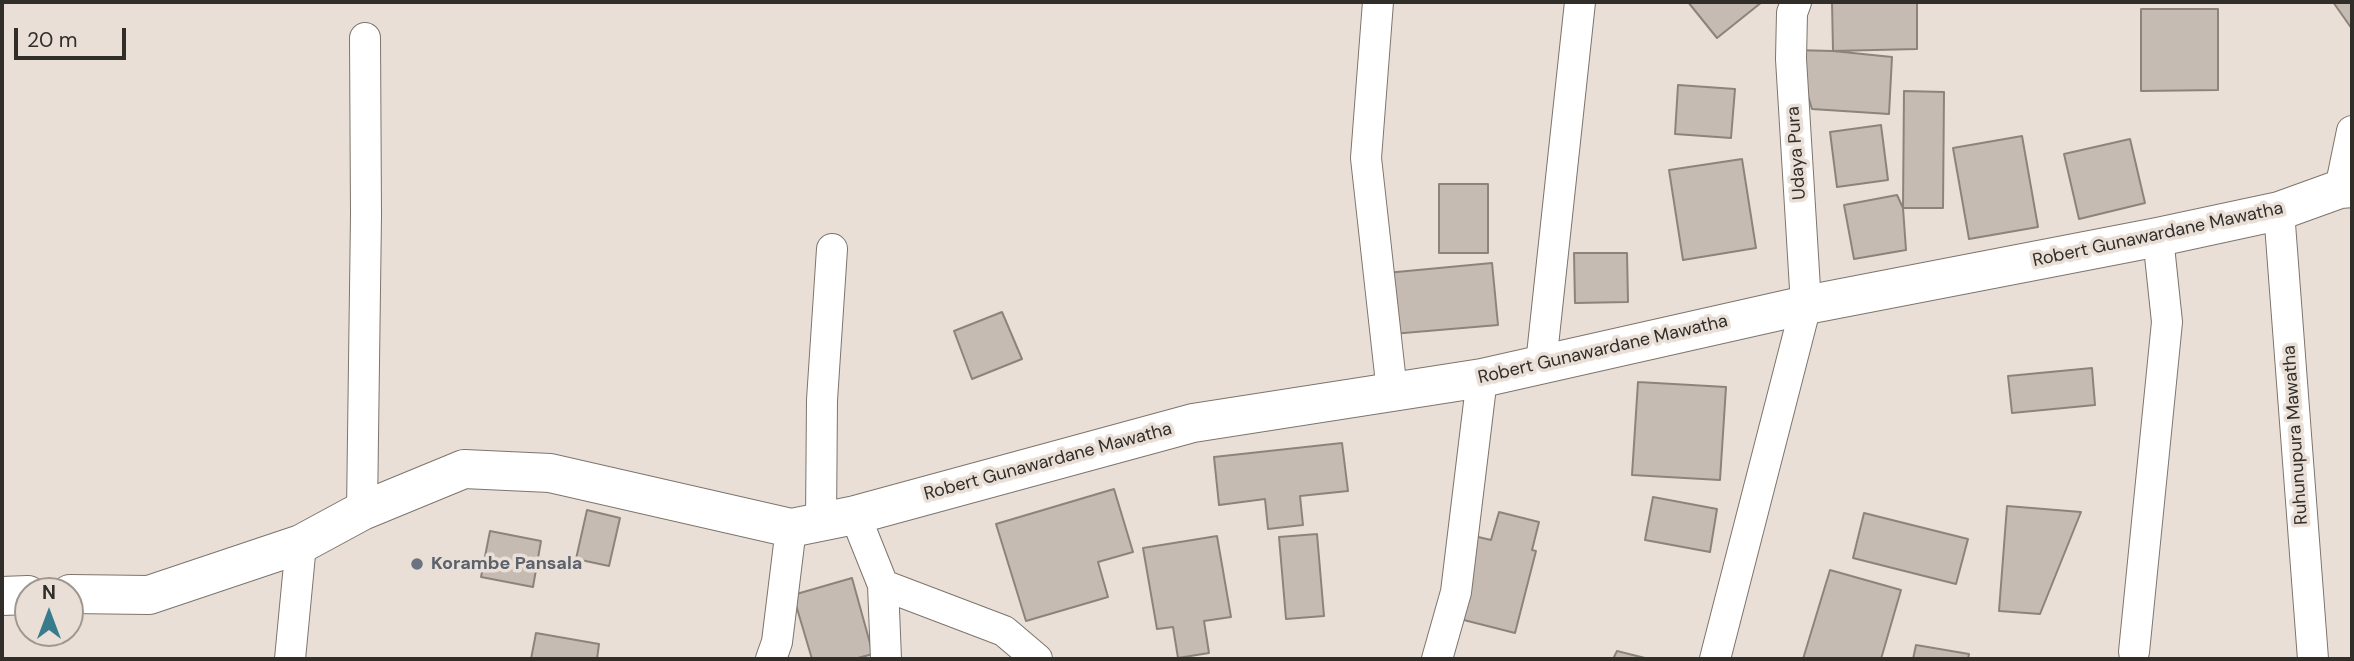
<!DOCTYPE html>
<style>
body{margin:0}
#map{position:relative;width:2354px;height:661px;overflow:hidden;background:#e9dfd6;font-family:"DM Sans",sans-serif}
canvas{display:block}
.frame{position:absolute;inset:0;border:4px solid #312e2a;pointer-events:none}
.north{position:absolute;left:14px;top:577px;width:70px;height:70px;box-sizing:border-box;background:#e9dfd6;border:2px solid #9f9891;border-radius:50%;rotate:0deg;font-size:19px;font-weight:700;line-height:28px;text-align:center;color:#312e2a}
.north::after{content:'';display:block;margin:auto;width:24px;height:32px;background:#387b8c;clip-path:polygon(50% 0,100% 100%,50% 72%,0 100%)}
.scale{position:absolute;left:14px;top:28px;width:112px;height:32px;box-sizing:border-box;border:4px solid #312e2a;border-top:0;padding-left:9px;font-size:21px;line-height:24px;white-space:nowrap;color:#312e2a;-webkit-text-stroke:5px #e9dfd6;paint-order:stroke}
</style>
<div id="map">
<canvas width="2354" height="661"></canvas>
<div class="frame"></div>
<div class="north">N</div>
<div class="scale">20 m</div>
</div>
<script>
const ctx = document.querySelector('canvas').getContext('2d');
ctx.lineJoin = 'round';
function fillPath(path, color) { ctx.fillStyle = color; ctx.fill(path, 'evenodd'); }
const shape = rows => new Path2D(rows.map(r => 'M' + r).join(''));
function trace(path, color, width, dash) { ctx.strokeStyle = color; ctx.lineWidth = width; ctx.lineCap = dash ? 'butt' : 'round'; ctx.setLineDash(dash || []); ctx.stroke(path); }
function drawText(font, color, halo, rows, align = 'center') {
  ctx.font = font + ' "DM Sans",sans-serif'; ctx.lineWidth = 7; ctx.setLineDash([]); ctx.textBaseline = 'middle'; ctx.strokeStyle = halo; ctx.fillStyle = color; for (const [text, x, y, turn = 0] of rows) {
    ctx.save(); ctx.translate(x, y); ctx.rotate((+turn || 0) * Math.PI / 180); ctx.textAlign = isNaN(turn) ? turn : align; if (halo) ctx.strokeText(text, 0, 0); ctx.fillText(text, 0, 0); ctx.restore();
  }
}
const building = shape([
 [1688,2,1762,2,1717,38,1688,2],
 [1832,2,1917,2,1917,49,1833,51,1832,2],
 [2333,2,2352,2,2352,29,2333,2],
 [2141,9,2218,9,2218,90,2141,91,2141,9],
 [1794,50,1833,51,1892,57,1889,114,1812,109,1794,50],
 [1678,85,1735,89,1731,138,1675,134,1678,85],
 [1904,91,1944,92,1943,208,1903,208,1904,91],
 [1881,125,1888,180,1837,187,1830,132,1881,125],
 [2022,136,2038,227,1969,239,1953,148,2022,136],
 [2130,139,2145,203,2079,219,2064,154,2130,139],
 [1742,159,1756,248,1683,260,1669,170,1742,159],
 [1439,184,1488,184,1488,253,1439,253,1439,184],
 [1897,195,1903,208,1906,250,1854,259,1844,205,1897,195],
 [1574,253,1627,253,1628,302,1575,303,1574,253],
 [1492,263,1498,325,1392,334,1386,273,1492,263],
 [1002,312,1022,359,972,379,954,331,1002,312],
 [2092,368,2095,405,2012,413,2008,376,2092,368],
 [1638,382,1726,387,1720,480,1632,475,1638,382],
 [1342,443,1348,491,1300,496,1303,525,1268,529,1265,499,1219,505,1214,457,1342,443],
 [1114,489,1133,552,1098,562,1108,597,1026,621,996,524,1114,489],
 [1653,497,1717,509,1710,552,1645,540,1653,497],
 [2007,506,2081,512,2040,614,1999,611,2007,506],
 [587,510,620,518,609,566,576,559,587,510],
 [1499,512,1539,522,1532,550,1536,551,1515,633,1452,617,1474,536,1491,540,1499,512],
 [1864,513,1968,539,1956,584,1853,558,1864,513],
 [490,531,541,541,533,587,481,577,490,531],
 [1317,534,1324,616,1286,619,1279,537,1317,534],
 [1217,536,1231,617,1204,621,1209,653,1178,658,1173,627,1157,629,1143,548,1217,536],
 [1830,570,1901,590,1881,659,1803,659,1830,570],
 [852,578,873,654,854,659,812,659,793,595,852,578],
 [536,633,599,644,597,659,531,659,536,633],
 [1916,645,1969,654,1968,659,1913,659,1916,645],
 [1617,651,1649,659,1613,659,1617,651]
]);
fillPath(building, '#c5bbb2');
trace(building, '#8c847b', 2);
const street = shape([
 [1378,2,1366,158,1392,392],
 [2340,189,2352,131],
 [2279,211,2313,659],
 [1541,364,1580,2],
 [362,511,366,215,365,38],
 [855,515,883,585,886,659],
 [821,522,822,400,832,249],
 [883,585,1004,631,1037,659],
 [2134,652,2167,322,2158,237],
 [290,659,301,544],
 [771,659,777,642,791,528],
 [1437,659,1456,592,1482,378],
 [1715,659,1806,305,1791,59,1792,13,1796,2]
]);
const secondary = shape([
 [70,594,149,595,301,544,362,511,464,469,550,473,791,528,855,515,1193,423,1482,378,1806,305,2158,237,2279,211,2340,189,2352,188],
 [2,596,28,595]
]);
trace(street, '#7d746c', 32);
trace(secondary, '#7d746c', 40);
trace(street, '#fff', 30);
trace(secondary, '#fff', 38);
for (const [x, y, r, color] of [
 [417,564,7,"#6b7280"]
]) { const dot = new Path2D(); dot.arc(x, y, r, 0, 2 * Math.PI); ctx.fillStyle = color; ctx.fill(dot); trace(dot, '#e9dfd6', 2.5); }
drawText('18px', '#312e2a', '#e9dfd6', [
 ["Udaya Pura",1797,153,-94],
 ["Robert Gunawardane Mawatha",2158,235,-12],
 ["Robert Gunawardane Mawatha",1603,350,-13],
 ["Ruhunupura Mawatha",2296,435,-94],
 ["Robert Gunawardane Mawatha",1048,462,-15]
]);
drawText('bold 18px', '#5b616d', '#e9dfd6', [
 ["Korambe Pansala",431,564]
], 'left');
</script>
